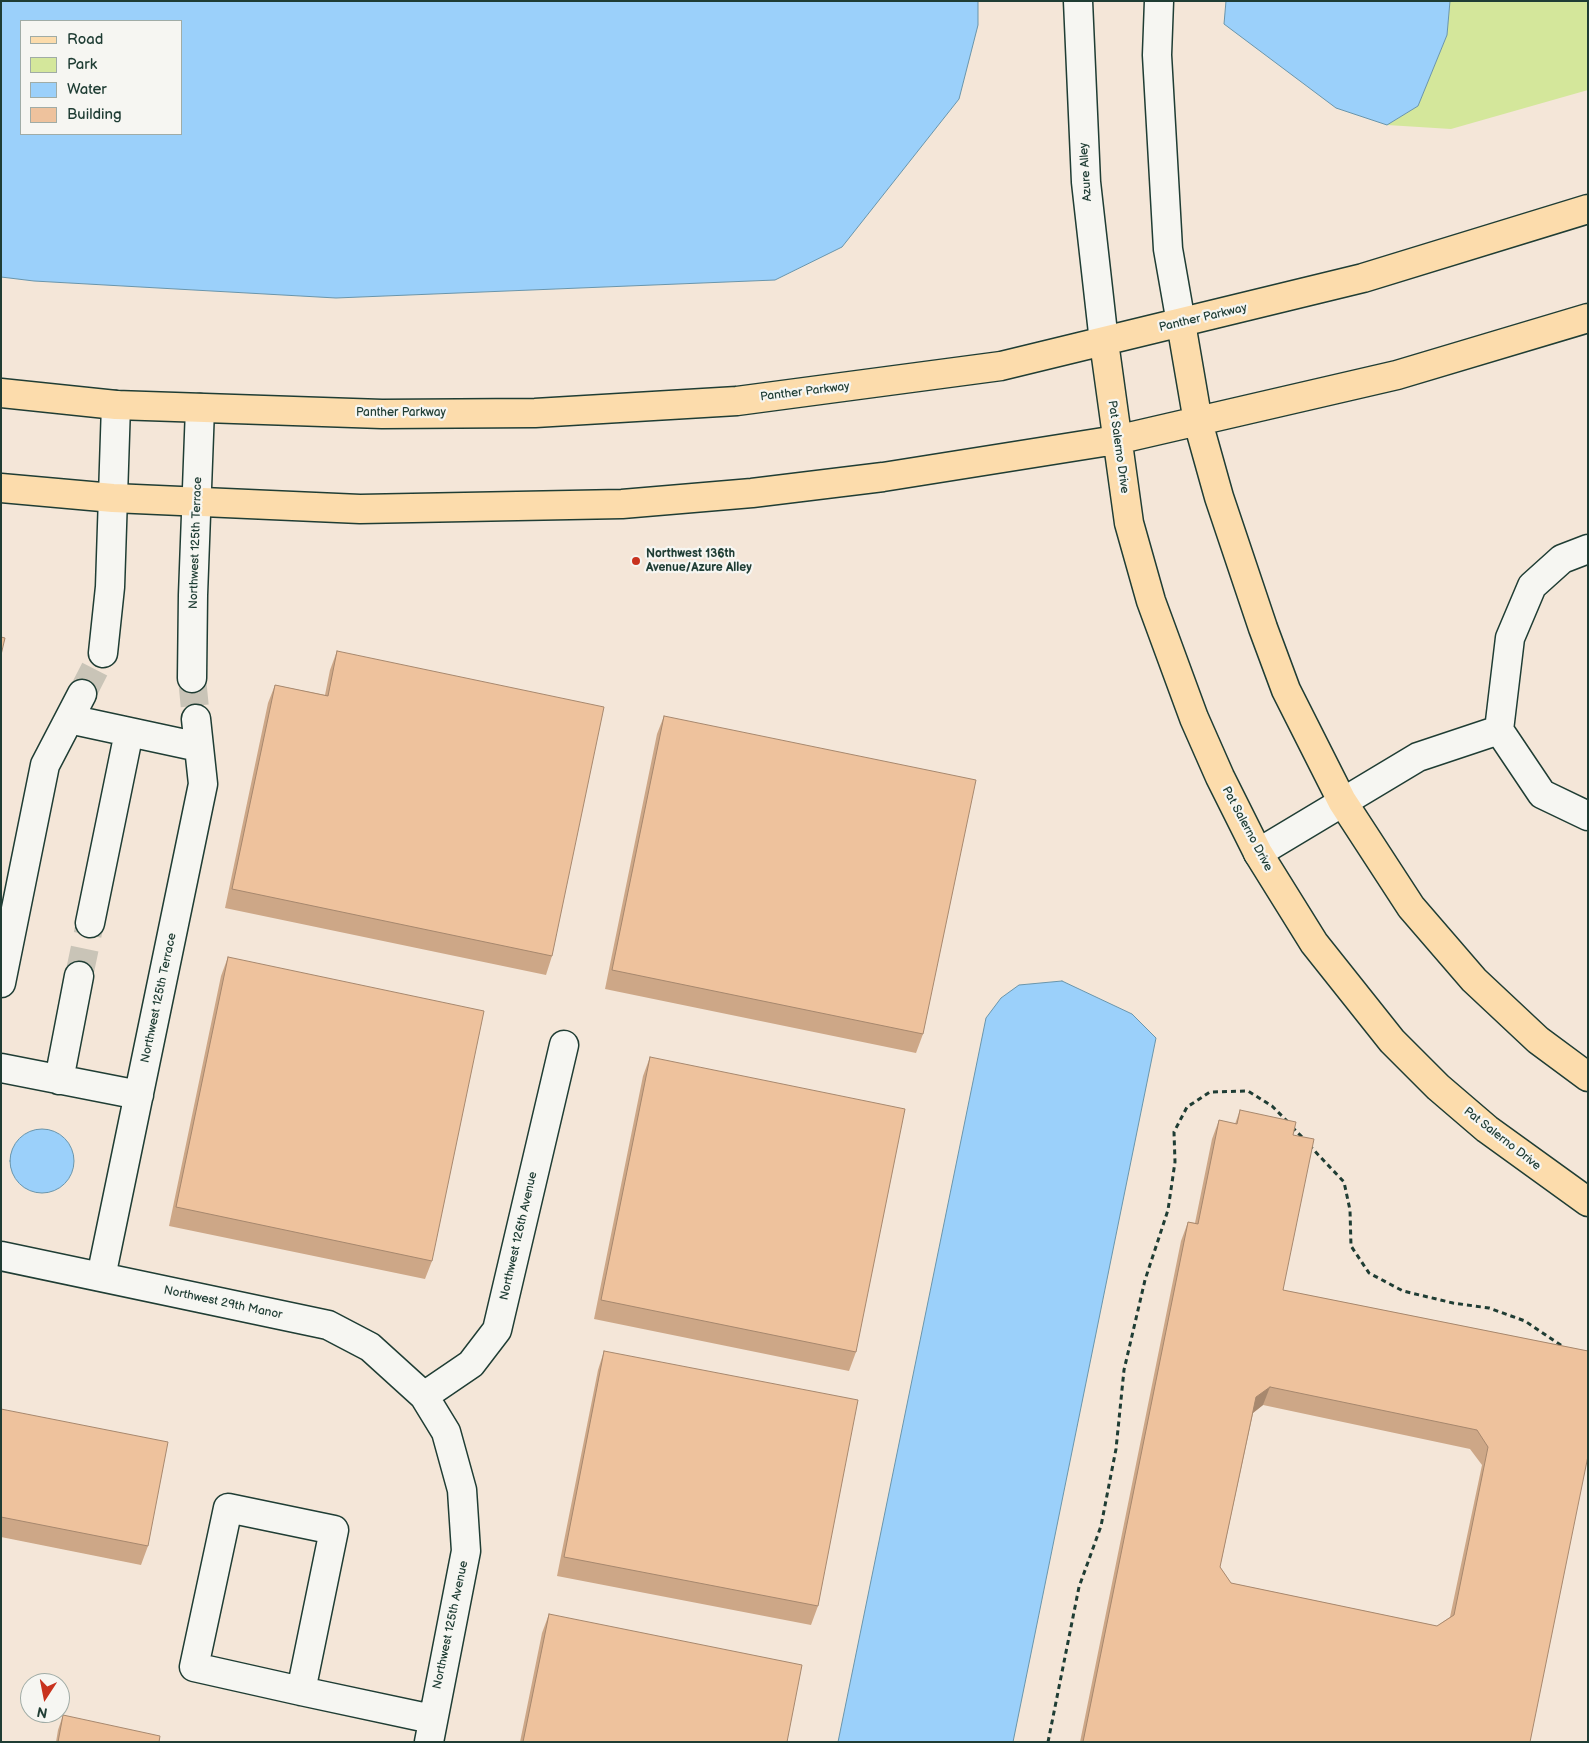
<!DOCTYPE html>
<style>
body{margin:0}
#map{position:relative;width:1589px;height:1743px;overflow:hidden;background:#f4e6d8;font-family:"Balsamiq Sans",sans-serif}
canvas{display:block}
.frame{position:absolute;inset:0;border:2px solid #1f3d34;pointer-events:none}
.legend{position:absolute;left:20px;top:20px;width:162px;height:115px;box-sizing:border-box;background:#f6f6f2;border:1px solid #a0aca6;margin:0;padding:6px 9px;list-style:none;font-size:15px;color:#1f3d34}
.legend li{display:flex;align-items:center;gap:10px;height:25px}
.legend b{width:25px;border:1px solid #a0aca6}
.north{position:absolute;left:20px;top:1673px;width:50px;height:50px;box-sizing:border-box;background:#f6f6f2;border:1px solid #a0aca6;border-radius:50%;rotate:191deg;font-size:14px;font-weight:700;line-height:20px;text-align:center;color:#1f3d34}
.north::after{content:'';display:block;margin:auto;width:18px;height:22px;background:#c8321e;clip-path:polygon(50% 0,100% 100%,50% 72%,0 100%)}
</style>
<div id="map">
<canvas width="1589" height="1743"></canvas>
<div class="frame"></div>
<ul class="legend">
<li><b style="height:6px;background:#fcdcac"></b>Road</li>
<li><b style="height:14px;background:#d4e79b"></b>Park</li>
<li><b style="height:14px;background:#9bd0fa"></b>Water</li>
<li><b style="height:14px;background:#eec29d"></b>Building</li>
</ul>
<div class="north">N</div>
</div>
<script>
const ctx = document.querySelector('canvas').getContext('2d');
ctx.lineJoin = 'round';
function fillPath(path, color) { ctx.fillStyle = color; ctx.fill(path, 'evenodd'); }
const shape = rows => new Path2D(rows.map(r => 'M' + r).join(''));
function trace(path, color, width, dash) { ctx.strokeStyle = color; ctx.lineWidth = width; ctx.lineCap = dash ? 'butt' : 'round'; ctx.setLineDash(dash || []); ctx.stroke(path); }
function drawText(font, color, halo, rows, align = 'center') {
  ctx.font = font + ' "Balsamiq Sans",sans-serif'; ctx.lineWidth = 4.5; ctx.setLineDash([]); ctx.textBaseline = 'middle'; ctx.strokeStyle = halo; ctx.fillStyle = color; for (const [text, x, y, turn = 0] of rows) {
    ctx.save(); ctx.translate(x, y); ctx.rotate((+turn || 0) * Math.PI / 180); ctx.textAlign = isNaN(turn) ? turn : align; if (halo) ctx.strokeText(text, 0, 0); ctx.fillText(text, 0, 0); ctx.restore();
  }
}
fillPath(shape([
 [1450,1,1588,1,1588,90,1451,129,1387,125,1418,106,1447,35]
]), '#d4e79b');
const water = shape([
 [1,1,978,1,978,25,959,99,842,247,775,280,336,298,34,281,1,277,1,1],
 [21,21,181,21,181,134,21,134,21,21],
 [1226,1,1450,1,1447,35,1418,106,1387,125,1336,108,1224,24,1226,1],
 [1062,981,1132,1014,1156,1038,1013,1742,838,1742,986,1018,1001,998,1019,985,1062,981],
 '10 1161a32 32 0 1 1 64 0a32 32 0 1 1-64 0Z'
]);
fillPath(water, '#9bd0fa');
trace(water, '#6995ab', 1);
trace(shape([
 [192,678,196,719],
 [82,694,103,653],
 [79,976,90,923]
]), '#c9c4b7', 28, [28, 14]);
const minor = shape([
 [1078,1,1086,182,1104,342],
 [1159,1,1157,55,1168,249,1181,323],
 [1588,549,1562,559,1532,586,1510,638,1499,730,1542,794,1588,816],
 [103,653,110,587,116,405],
 [192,678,193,595,200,408],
 [69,719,199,747],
 [1258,853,1418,757,1499,730],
 [90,923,129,732],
 [1,983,45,765,82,694],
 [1,1068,139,1095],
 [59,1080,79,976],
 [1,1256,328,1325,370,1347,424,1396,446,1432,462,1490,466,1551,429,1742],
 [101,1277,203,784,196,719],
 [424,1396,471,1364,497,1330,564,1045],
 [301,1691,334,1530,228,1508,194,1667,301,1691,432,1719]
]);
const major = shape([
 [1181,323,1198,422,1219,497,1263,628,1286,690,1342,801,1411,907,1474,980,1538,1040,1588,1077],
 [1104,342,1129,523,1151,601,1194,718,1220,777,1258,853,1314,943,1392,1041,1438,1087,1487,1129,1588,1202],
 [1,393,116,405,382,414,535,413,737,401,1001,366,1363,278,1588,209],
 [1,488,113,498,360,509,622,504,752,493,883,477,1116,440,1397,375,1588,318]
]);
trace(minor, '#1f3d34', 31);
trace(major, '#1f3d34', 31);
trace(shape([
 [1292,1127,1303,1138],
 [1309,1145,1344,1182,1350,1210,1351,1246,1369,1273,1403,1291,1453,1303,1489,1308,1525,1321,1565,1348],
 [1048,1742,1079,1587,1101,1526,1116,1449,1124,1370,1145,1280,1168,1210,1175,1162,1174,1132,1187,1107,1210,1092,1248,1091,1272,1106,1288,1122]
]), '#1f3d34', 3, [5, 4]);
trace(minor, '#f6f6f2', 28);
trace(major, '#fcdcac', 28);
fillPath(shape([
 [337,651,552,956,546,975,225,908,268,703,275,685,325,695,330,670],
 [664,716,923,1034,916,1053,605,989,657,734],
 [228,957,432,1261,425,1279,169,1226,221,976],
 [650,1057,856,1352,849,1371,594,1319,643,1076],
 [1240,1110,1293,1135,1283,1290,1588,1351,1530,1742,1080,1742,1181,1241,1188,1222,1195,1223,1212,1139,1219,1120,1235,1124],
 [1263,1405,1470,1449,1482,1465,1450,1617,1437,1626,1231,1583,1220,1567,1253,1413],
 [604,1351,818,1606,811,1625,557,1576,598,1370],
 [1,1409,148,1546,141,1565,1,1537],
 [549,1614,787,1742,520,1742,542,1633],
 [63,1715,159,1742,56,1742,58,1730]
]), '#cda787');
fillPath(shape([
 [1270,1387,1263,1405,1249,1416,1256,1397]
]), '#a7886e');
const building = shape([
 [1,637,5,638,1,655,1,637],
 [337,651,604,707,552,956,232,889,275,685,328,696,337,651],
 [664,716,976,780,923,1034,612,970,664,716],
 [228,957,484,1011,432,1261,176,1207,228,957],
 [650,1057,905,1109,856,1352,601,1300,650,1057],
 [1240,1110,1296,1122,1293,1135,1314,1139,1283,1290,1588,1351,1588,1456,1530,1742,1083,1742,1188,1222,1198,1224,1219,1120,1237,1124,1240,1110],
 [1270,1387,1477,1430,1488,1447,1454,1615,1437,1626,1231,1583,1220,1567,1256,1397,1270,1387],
 [604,1351,858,1400,818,1606,564,1557,604,1351],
 [1,1409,168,1442,148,1546,1,1517,1,1409],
 [549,1614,802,1665,787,1742,523,1742,549,1614],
 [63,1715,160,1736,159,1742,58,1742,63,1715]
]);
fillPath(building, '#eec29d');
trace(building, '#a7886e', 1);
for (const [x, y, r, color] of [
 [636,561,5,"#c8321e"]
]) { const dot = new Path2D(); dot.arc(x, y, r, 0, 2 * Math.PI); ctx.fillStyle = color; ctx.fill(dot); trace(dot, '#f6f6f2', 2); }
drawText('12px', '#1f3d34', '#f6f6f2', [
 ["Azure Alley",1086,172,-94],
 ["Panther Parkway",1203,318,-13],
 ["Panther Parkway",805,392,-7],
 ["Panther Parkway",401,413],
 ["Pat Salerno Drive",1118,447,82],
 ["Northwest 125th Terrace",196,543,-88],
 ["Pat Salerno Drive",1247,829,62],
 ["Northwest 125th Terrace",159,998,-78],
 ["Pat Salerno Drive",1502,1139,38],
 ["Northwest 126th Avenue",519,1236,-77],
 ["Northwest 29th Manor",223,1303,12],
 ["Northwest 125th Avenue",451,1625,-78]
]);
drawText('bold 12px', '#1f3d34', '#f6f6f2', [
 ["Northwest 136th",646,554],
 ["Avenue/Azure Alley",646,568]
], 'left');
</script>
